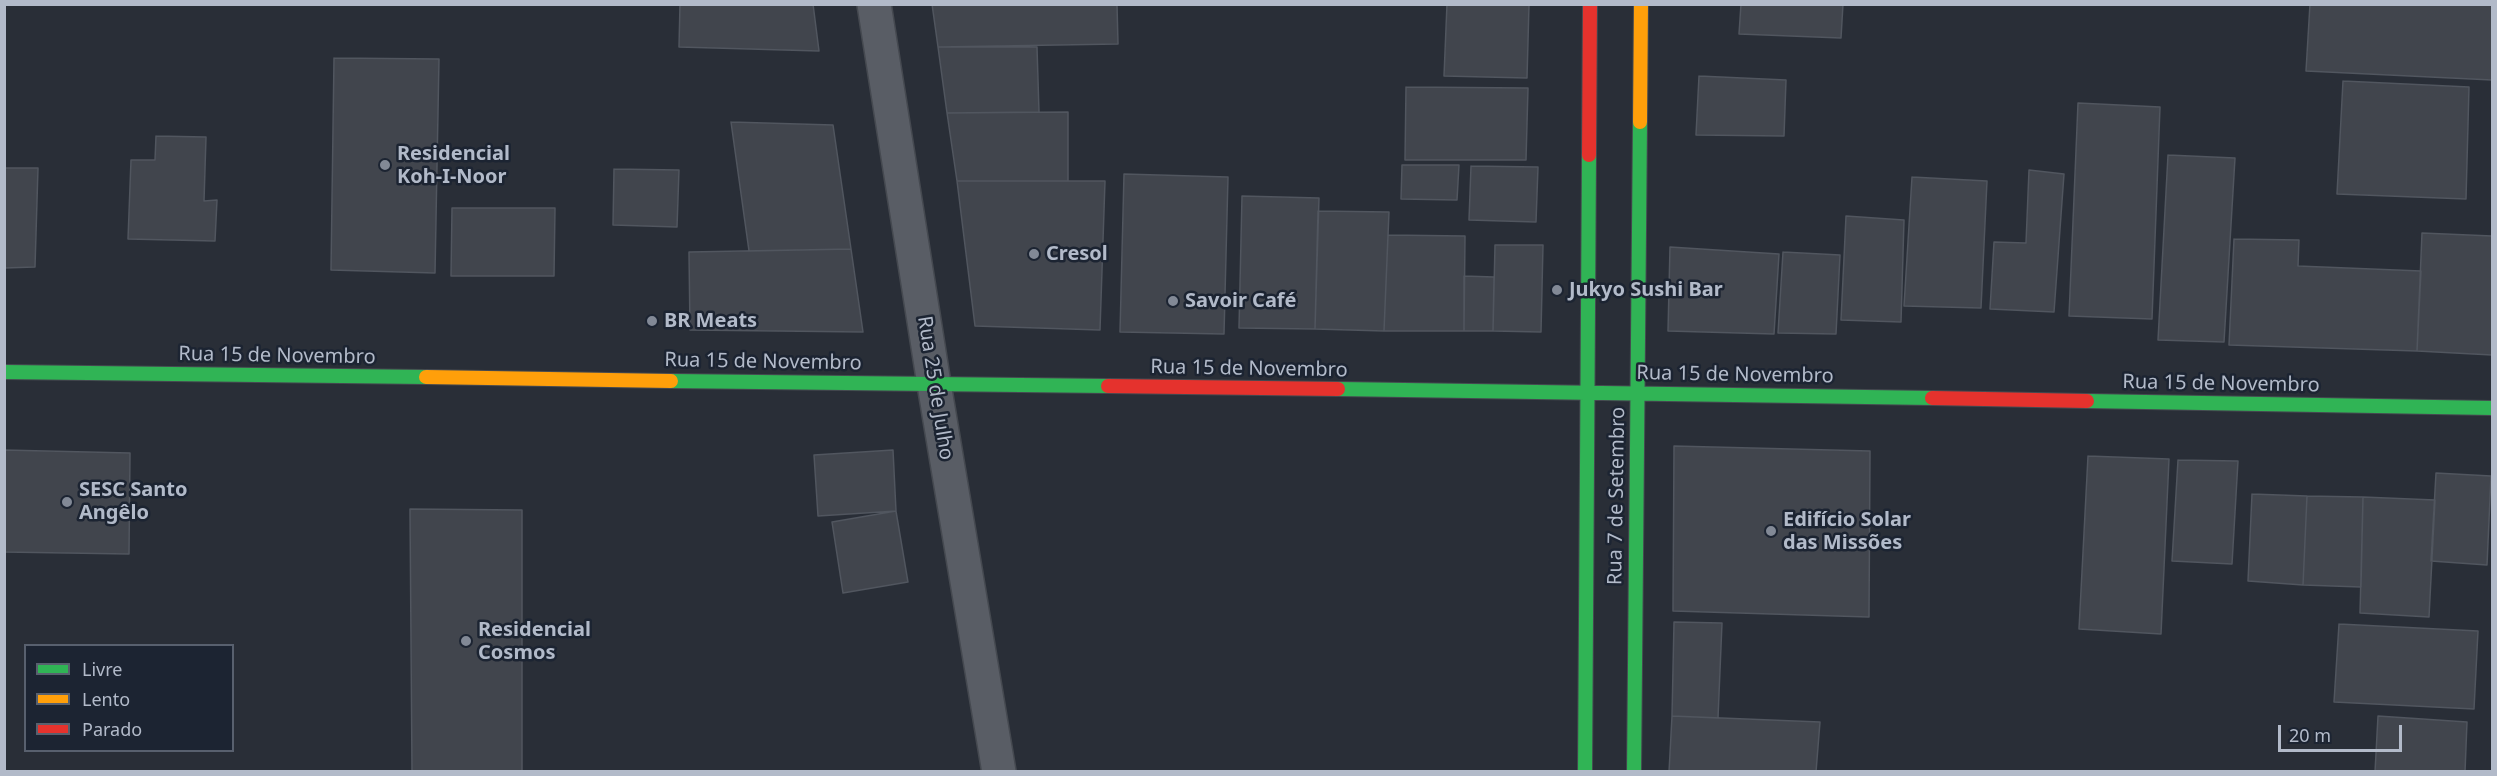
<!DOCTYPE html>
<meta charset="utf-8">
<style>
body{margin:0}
#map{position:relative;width:2497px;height:776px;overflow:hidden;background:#292e37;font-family:"Noto Sans",sans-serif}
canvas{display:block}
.frame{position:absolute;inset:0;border:6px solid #b2bac9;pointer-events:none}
.legend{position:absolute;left:24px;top:644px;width:210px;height:108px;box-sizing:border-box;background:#1c2432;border:2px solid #58606e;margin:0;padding:8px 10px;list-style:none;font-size:18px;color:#b2bac9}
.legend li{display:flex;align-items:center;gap:12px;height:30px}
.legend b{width:30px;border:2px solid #58606e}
.scale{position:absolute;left:2278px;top:725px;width:124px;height:27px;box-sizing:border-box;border:3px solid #b2bac9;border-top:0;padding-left:8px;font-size:18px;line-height:21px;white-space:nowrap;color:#b2bac9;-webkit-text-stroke:4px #1c2432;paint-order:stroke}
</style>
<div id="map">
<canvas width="2497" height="776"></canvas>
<div class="frame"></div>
<ul class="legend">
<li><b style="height:8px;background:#30b455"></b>Livre</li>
<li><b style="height:8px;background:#ff9f0a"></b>Lento</li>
<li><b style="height:8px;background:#e5322d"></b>Parado</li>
</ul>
<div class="scale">20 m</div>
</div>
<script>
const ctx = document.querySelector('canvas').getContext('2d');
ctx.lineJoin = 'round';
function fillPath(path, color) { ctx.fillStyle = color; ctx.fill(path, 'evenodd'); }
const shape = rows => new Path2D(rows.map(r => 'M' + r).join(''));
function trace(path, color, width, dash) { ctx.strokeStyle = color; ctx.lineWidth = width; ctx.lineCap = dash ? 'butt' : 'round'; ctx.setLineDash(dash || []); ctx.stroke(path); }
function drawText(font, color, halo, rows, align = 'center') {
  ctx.font = font + ' "Noto Sans",sans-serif'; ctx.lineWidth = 5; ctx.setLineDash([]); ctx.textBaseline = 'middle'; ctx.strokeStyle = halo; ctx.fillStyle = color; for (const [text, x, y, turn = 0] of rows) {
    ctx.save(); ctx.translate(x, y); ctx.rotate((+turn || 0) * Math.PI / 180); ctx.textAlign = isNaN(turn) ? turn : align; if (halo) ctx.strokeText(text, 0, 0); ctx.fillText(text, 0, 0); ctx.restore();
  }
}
const building = shape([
 [680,4,813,4,819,51,679,47,680,4],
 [932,4,1117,4,1118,44,938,47,932,4],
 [1447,4,1529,5,1527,78,1444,76,1447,4],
 [1741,4,1843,4,1841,38,1739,34,1741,4],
 [2310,4,2492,4,2492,80,2306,71,2310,4],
 [938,47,1037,47,1039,112,947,113,938,47],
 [334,58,439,59,435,273,331,270,334,58],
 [1699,76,1786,80,1784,136,1696,135,1699,76],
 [2343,81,2469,87,2466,199,2337,194,2343,81],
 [1406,87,1528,88,1526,160,1405,160,1406,87],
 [2078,103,2160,107,2152,319,2069,316,2078,103],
 [1068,112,1068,181,957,181,947,113,1068,112],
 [731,122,833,125,851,249,749,251,731,122],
 [156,136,206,137,204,201,217,200,215,241,128,239,131,160,155,160,156,136],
 [2168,155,2235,158,2224,342,2158,340,2168,155],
 [1402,165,1459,165,1457,200,1401,199,1402,165],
 [1471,166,1538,167,1536,222,1469,220,1471,166],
 [4,168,38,168,35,267,4,268,4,168],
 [614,169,679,170,677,227,613,225,614,169],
 [2029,170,2064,174,2054,312,1990,309,1994,242,2026,243,2029,170],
 [1124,174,1228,177,1224,334,1120,332,1124,174],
 [1912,177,1987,181,1981,308,1904,306,1912,177],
 [957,181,1105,181,1100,330,975,326,957,181],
 [1242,196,1319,198,1315,329,1239,328,1242,196],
 [452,208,555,208,554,276,451,276,452,208],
 [1318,211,1389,212,1384,331,1315,329,1318,211],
 [1846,216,1904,220,1901,322,1841,320,1846,216],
 [2422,233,2492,236,2492,355,2417,351,2422,233],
 [1388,235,1465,236,1464,331,1384,331,1388,235],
 [2234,239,2299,240,2298,266,2421,271,2417,351,2229,345,2234,239],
 [1495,245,1543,245,1541,332,1493,331,1495,245],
 [1670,247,1779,254,1774,334,1668,331,1670,247],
 [851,249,863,332,690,330,689,252,851,249],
 [1783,252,1840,255,1836,334,1778,333,1783,252],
 [1464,276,1494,277,1493,331,1464,331,1464,276],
 [1674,446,1870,451,1869,617,1673,611,1674,446],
 [4,450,130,453,129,554,4,552,4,450],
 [893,450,896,511,818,516,814,455,893,450],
 [2088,456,2169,459,2161,634,2079,629,2088,456],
 [2178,460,2238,461,2232,564,2172,561,2178,460],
 [2436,473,2491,476,2487,565,2431,561,2436,473],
 [2252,494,2307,496,2303,585,2248,581,2252,494],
 [2307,496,2363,497,2361,587,2303,585,2307,496],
 [2363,497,2435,500,2429,617,2360,613,2363,497],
 [410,509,522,510,522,772,412,772,410,509],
 [896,511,908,582,843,593,832,522,896,511],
 [1674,622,1722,623,1718,718,1672,716,1674,622],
 [2339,624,2478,631,2474,709,2334,702,2339,624],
 [1672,716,1820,722,1816,772,1669,772,1672,716],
 [2378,716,2467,722,2465,772,2375,772,2378,716]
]);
fillPath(building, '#41454d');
trace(building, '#51565f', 1.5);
const street = shape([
 [874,4,934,384,999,772]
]);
const fast = shape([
 [4,372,426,377],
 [671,381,1108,386],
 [1338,389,1932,398],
 [2087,401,2492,408],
 [1585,772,1589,155],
 [1634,772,1640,122]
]);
const slow = shape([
 [1640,122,1641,4],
 [426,377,671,381]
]);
const jam = shape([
 [1589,155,1590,4],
 [1108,386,1338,389],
 [1932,398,2087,401]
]);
trace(street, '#454950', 36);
trace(fast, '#454950', 16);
trace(slow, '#454950', 16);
trace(jam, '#454950', 16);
trace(street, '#595d65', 33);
trace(fast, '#30b455', 14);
trace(slow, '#ff9f0a', 14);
trace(jam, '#e5322d', 14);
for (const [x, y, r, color] of [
 [385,165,6,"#828996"],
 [1034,254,6,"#828996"],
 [1557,290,6,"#828996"],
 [1173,301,6,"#828996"],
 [652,321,6,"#828996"],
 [67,502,6,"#828996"],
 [1771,531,6,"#828996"],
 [466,641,6,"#828996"]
]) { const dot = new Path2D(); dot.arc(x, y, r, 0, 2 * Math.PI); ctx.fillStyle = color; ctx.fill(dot); trace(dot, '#1c2432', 2); }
drawText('bold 20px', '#b2bac9', '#1c2432', [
 ["Residencial",397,154],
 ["Koh-I-Noor",397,177],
 ["Cresol",1046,254],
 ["Jukyo Sushi Bar",1569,290],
 ["Savoir Café",1185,301],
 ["BR Meats",664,321],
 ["SESC Santo",79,490],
 ["Angêlo",79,513],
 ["Edifício Solar",1783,520],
 ["das Missões",1783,543],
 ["Residencial",478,630],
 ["Cosmos",478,653]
], 'left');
drawText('20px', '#b2bac9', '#1c2432', [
 ["Rua 15 de Novembro",277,356,1],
 ["Rua 15 de Novembro",763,362,1],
 ["Rua 15 de Novembro",1249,369,1],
 ["Rua 15 de Novembro",1735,375,1],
 ["Rua 15 de Novembro",2221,384,1],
 ["Rua 25 de Julho",935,388,81],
 ["Rua 7 de Setembro",1617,496,-89]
]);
</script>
